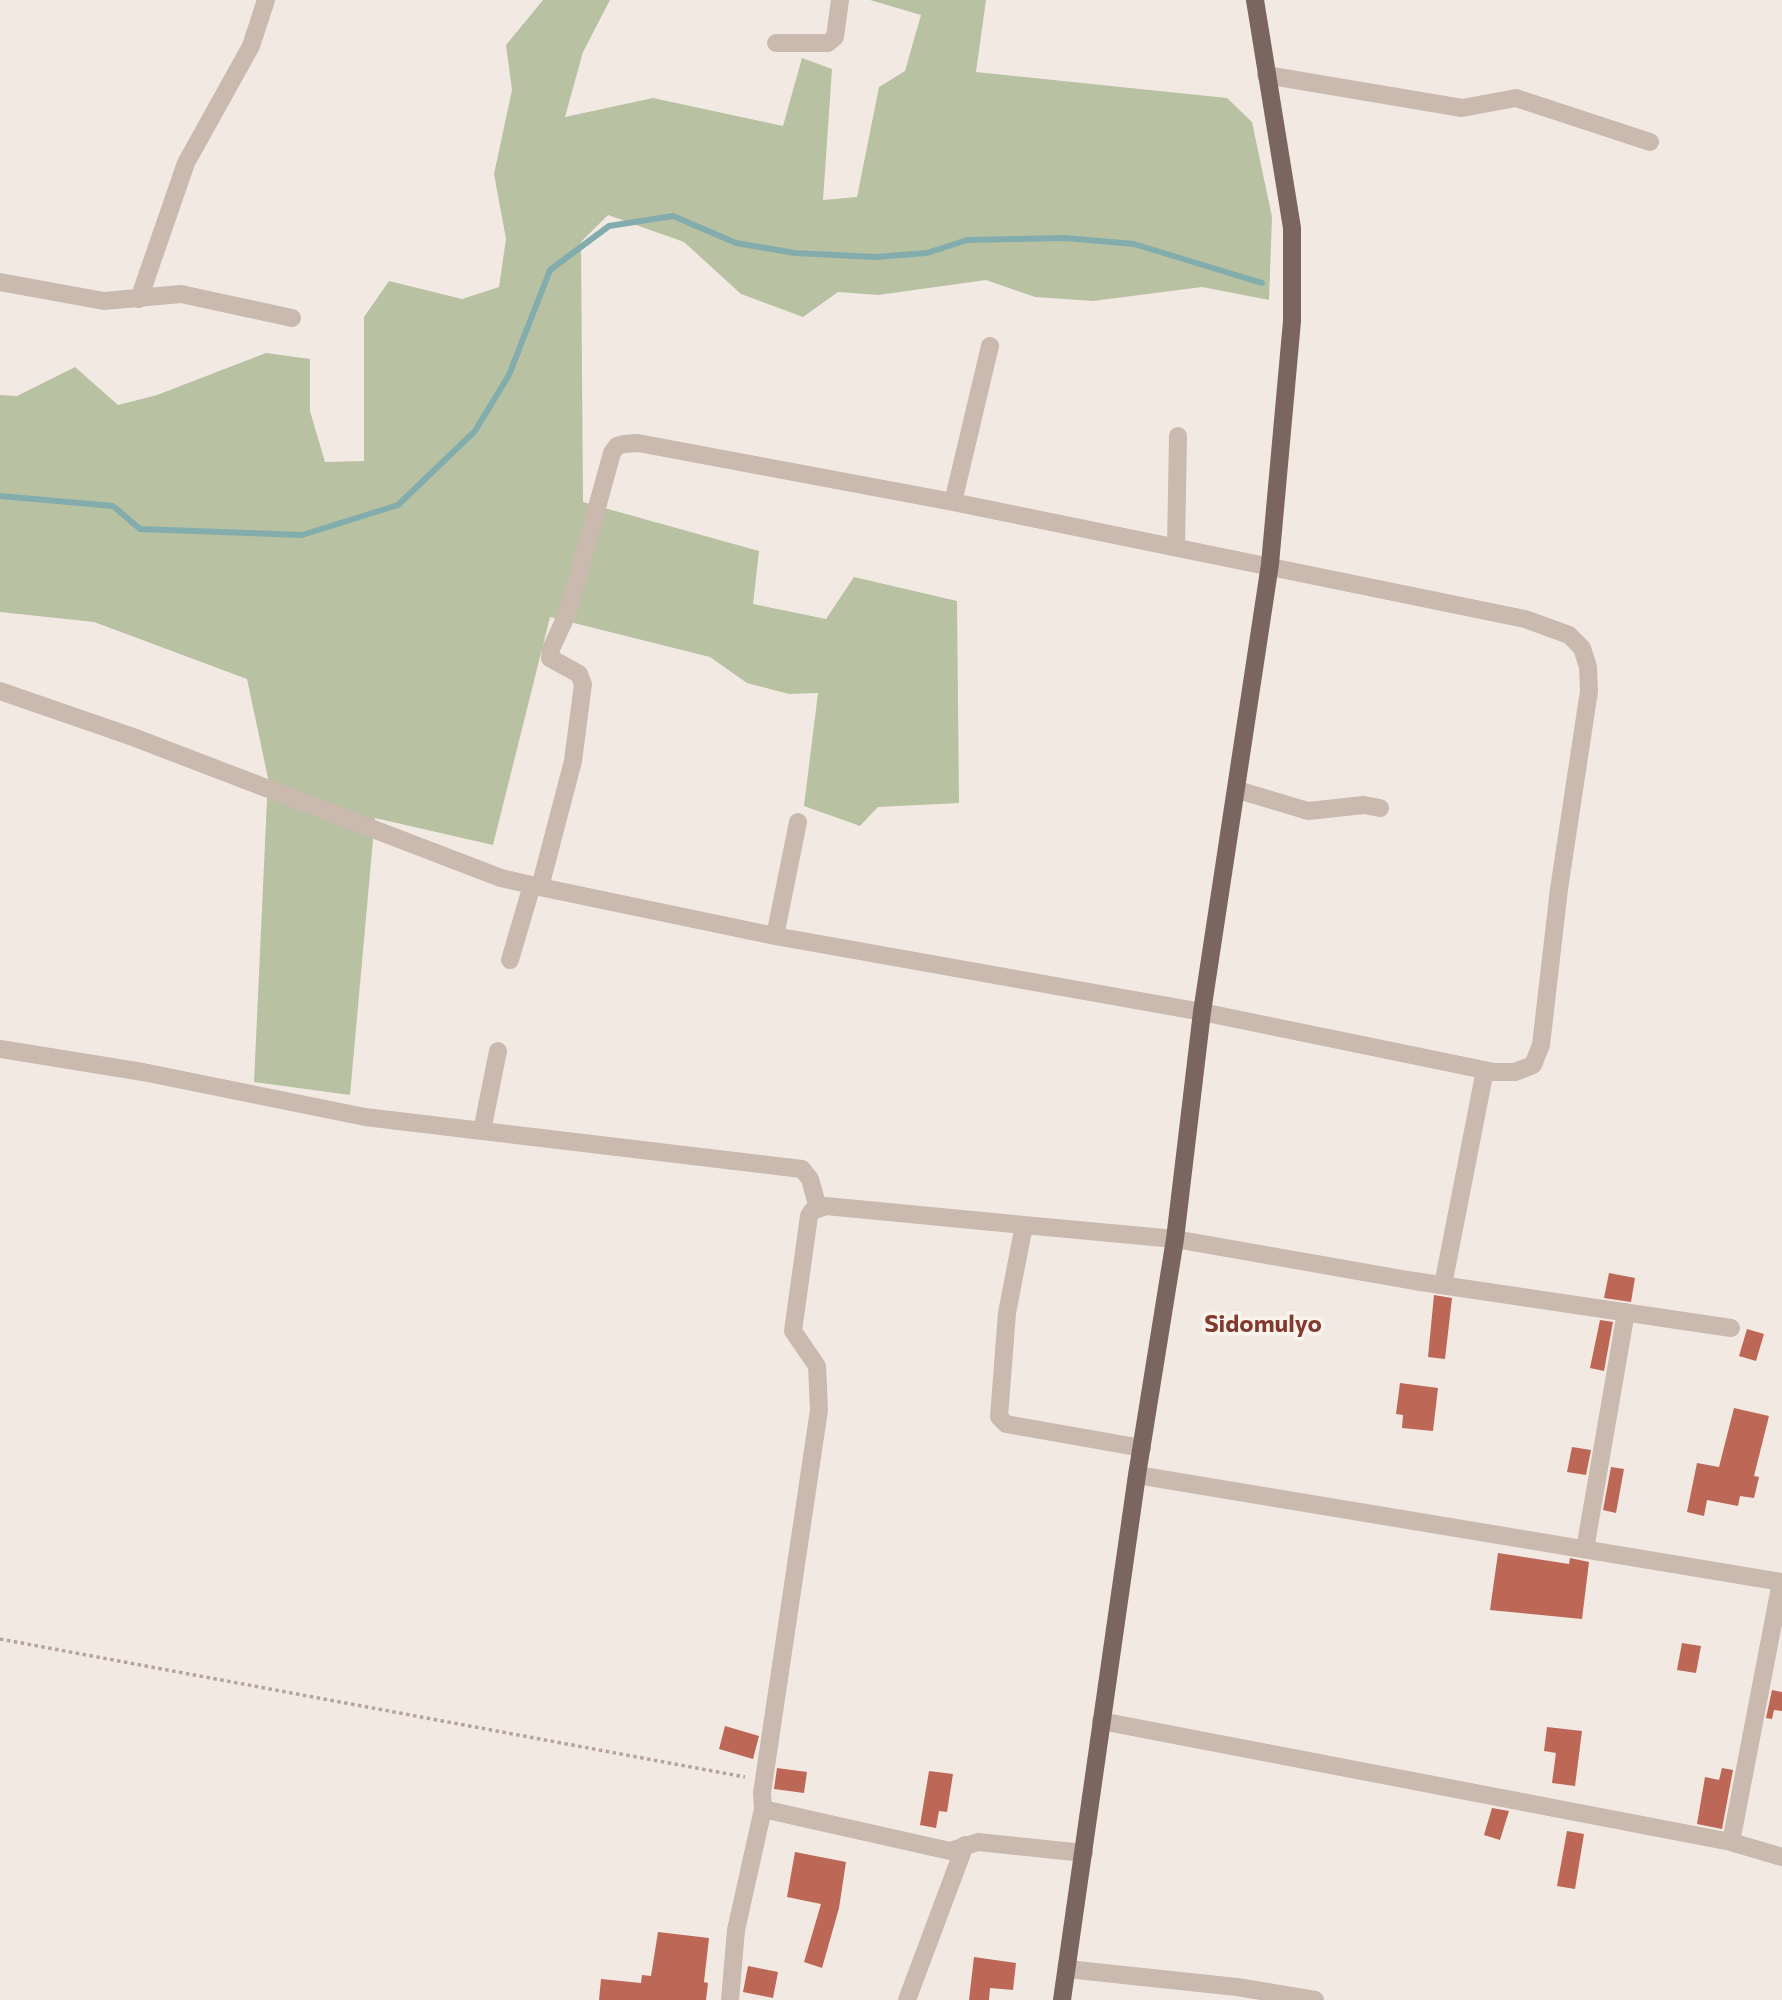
<!DOCTYPE html>
<style>
body{margin:0}
canvas{display:block;background:#f2eae2}
</style>
<canvas width="1782" height="2000"></canvas>
<script>
const ctx = document.querySelector('canvas').getContext('2d');
ctx.lineJoin = 'round';
function fillPath(path, color) { ctx.fillStyle = color; ctx.fill(path, 'evenodd'); }
const shape = rows => new Path2D(rows.map(r => 'M' + r).join(''));
function trace(path, color, width, dash) { ctx.strokeStyle = color; ctx.lineWidth = width; ctx.lineCap = dash ? 'butt' : 'round'; ctx.setLineDash(dash || []); ctx.stroke(path); }
function drawText(font, color, halo, rows, align = 'center') {
  ctx.font = font + ' Commissioner,sans-serif'; ctx.lineWidth = 7; ctx.setLineDash([]); ctx.textBaseline = 'middle'; ctx.strokeStyle = halo; ctx.fillStyle = color; for (const [text, x, y, turn = 0] of rows) {
    ctx.save(); ctx.translate(x, y); ctx.rotate((+turn || 0) * Math.PI / 180); ctx.textAlign = isNaN(turn) ? turn : align; if (halo) ctx.strokeText(text, 0, 0); ctx.fillText(text, 0, 0); ctx.restore();
  }
}
fillPath(shape([
 [543,0,610,0,583,52,565,117,653,98,783,126,802,58,832,69,823,200,857,197,879,87,905,71,921,15,870,0,986,0,976,72,1227,98,1252,122,1272,217,1269,300,1202,287,1093,301,1035,297,986,280,878,295,838,292,803,317,741,294,684,242,608,215,581,242,583,502,759,551,753,604,826,619,854,577,957,601,959,803,878,807,860,826,804,806,818,693,789,694,747,683,710,657,550,617,493,845,375,818,350,1095,254,1082,268,778,247,679,94,622,0,612,0,395,17,396,75,367,118,405,157,395,266,353,310,359,310,411,325,462,364,461,364,317,389,281,462,299,499,287,506,239,494,174,512,90,506,45]
]), '#b9c1a3');
trace(shape([
 [0,496,113,506,140,529,302,535,398,505,475,431,509,375,550,270,609,226,673,216,736,243,795,253,875,257,927,253,967,240,1065,238,1134,244,1262,283]
]), '#83adac', 6);
fillPath(shape([
 [1609,1273,1635,1278,1631,1302,1604,1298],
 [1434,1295,1452,1298,1445,1359,1428,1357],
 [1600,1320,1613,1322,1604,1371,1590,1368],
 [1747,1329,1764,1334,1756,1361,1739,1356],
 [1400,1383,1438,1388,1433,1431,1402,1428,1403,1415,1396,1414],
 [1734,1408,1769,1416,1754,1476,1759,1477,1754,1498,1740,1496,1738,1506,1707,1500,1704,1516,1687,1512,1697,1463,1719,1467],
 [1572,1447,1591,1450,1586,1475,1567,1472],
 [1611,1467,1624,1469,1616,1513,1603,1510],
 [1498,1553,1569,1564,1570,1558,1589,1562,1582,1619,1490,1610],
 [1682,1643,1701,1646,1696,1673,1677,1670],
 [1772,1690,1782,1692,1782,1711,1774,1710,1772,1719,1766,1718],
 [725,1726,759,1736,753,1759,719,1749],
 [1547,1727,1582,1731,1575,1786,1552,1783,1556,1753,1544,1751],
 [777,1768,807,1772,804,1793,774,1789],
 [1722,1768,1733,1770,1722,1829,1697,1824,1705,1777,1719,1780],
 [929,1771,953,1774,947,1812,939,1811,936,1828,920,1825],
 [1492,1808,1509,1811,1500,1840,1484,1835],
 [1567,1831,1584,1834,1575,1889,1557,1886],
 [795,1852,846,1862,839,1908,822,1968,804,1962,821,1904,787,1897],
 [658,1932,709,1938,704,1982,708,1983,706,2000,599,2000,601,1979,641,1983,642,1975,651,1976],
 [974,1957,1016,1963,1013,1990,990,1988,989,2000,969,2000],
 [748,1966,778,1972,773,1998,743,1992]
]), '#bd6756');
trace(shape([
 [0,1639,745,1777]
]), '#b6a399', 3.5, [3.5, 3.5]);
trace(shape([
 [776,43,828,43,835,37,840,0],
 [1266,75,1462,108,1516,98,1650,142],
 [0,282,104,301,181,294,292,318],
 [139,299,186,163,251,46,266,0],
 [953,502,990,346],
 [1176,546,1178,436],
 [0,691,133,737,501,878,540,887,775,936,1202,1012,1494,1072,1515,1072,1533,1065,1541,1045,1559,889,1589,691,1588,667,1582,648,1569,635,1525,619,953,502,638,443,624,444,617,446,612,453,568,612,551,649,550,658,579,674,583,684,573,761,540,887],
 [1238,790,1308,811,1364,805,1380,808],
 [775,936,798,822],
 [510,960,532,885],
 [0,1049,143,1072,365,1117,802,1169,810,1179,818,1208],
 [482,1131,498,1051],
 [1443,1285,1485,1070],
 [1142,1448,1006,1424,999,1417,1007,1313,1024,1225,1175,1239,1414,1281,1731,1328],
 [1137,1475,1782,1582],
 [1585,1549,1626,1312],
 [1101,1721,1731,1842,1782,1857],
 [763,1809,950,1851,978,1842,1084,1853],
 [1731,1842,1781,1582],
 [1067,1969,1237,1987,1315,2000],
 [730,2000,736,1930,763,1809,762,1793,819,1410,817,1366,793,1331,809,1216,812,1211,826,1206,1024,1225],
 [907,2000,965,1845]
]), '#cab9af', 18);
trace(shape([
 [1062,2000,1137,1475,1175,1239,1202,1012,1270,564,1292,321,1292,228,1255,0]
]), '#7a665f', 18);
drawText('bold 24px', '#83392b', '#faf4ef', [
 ["Sidomulyo",1263,1324]
]);
</script>
